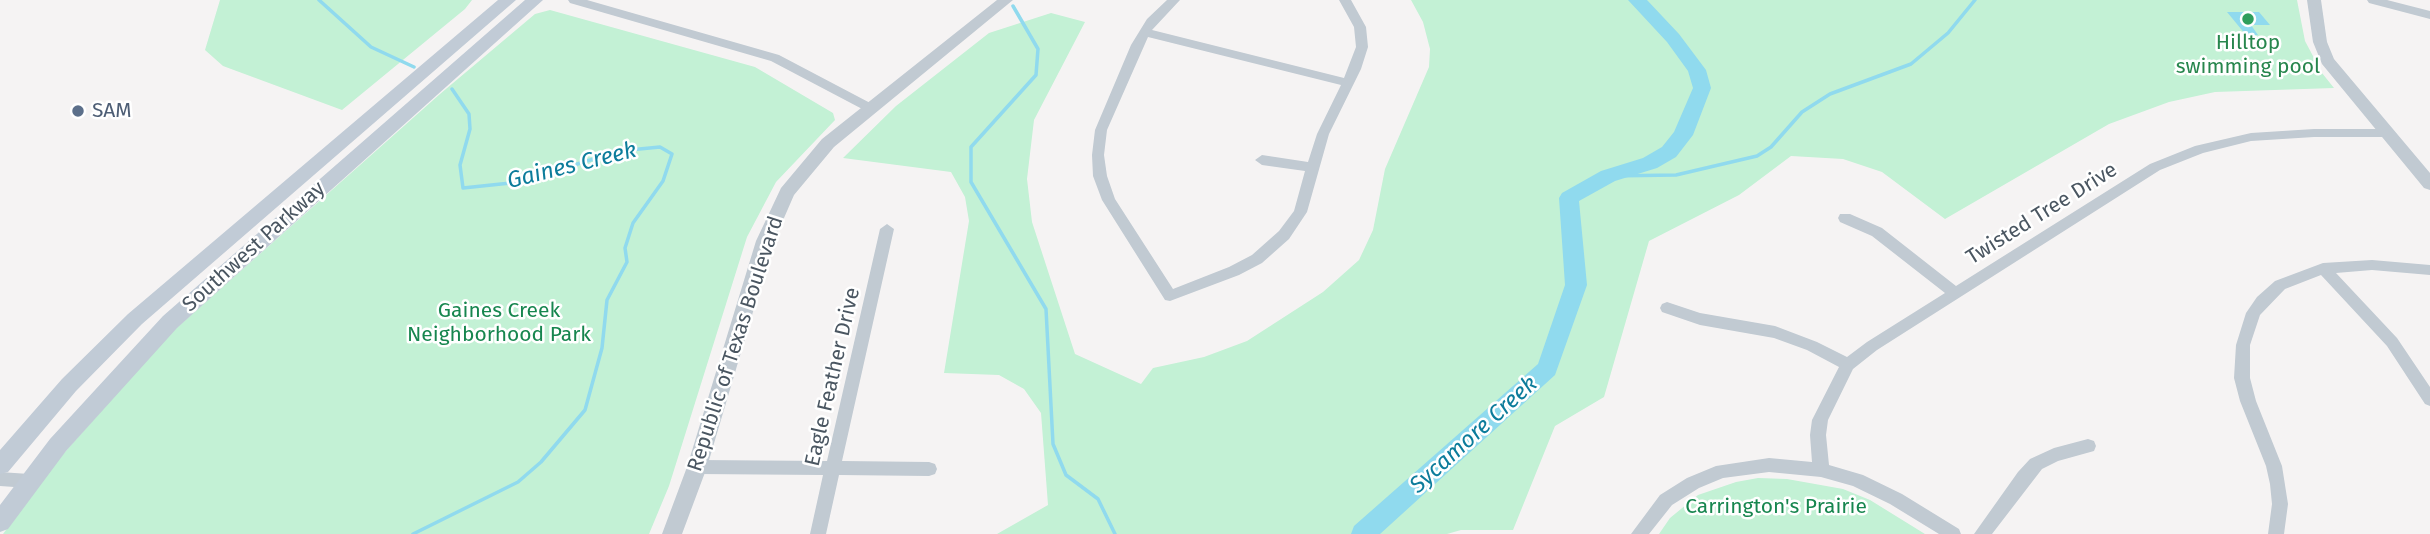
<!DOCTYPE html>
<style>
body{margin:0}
canvas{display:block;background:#f5f3f3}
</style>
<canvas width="2430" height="534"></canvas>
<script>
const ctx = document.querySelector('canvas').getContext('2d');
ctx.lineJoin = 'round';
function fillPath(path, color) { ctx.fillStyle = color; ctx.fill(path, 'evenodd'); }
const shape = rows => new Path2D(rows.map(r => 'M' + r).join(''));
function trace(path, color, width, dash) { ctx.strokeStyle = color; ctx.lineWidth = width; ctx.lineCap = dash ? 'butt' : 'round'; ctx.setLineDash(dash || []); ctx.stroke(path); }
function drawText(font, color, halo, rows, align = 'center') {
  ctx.font = font + ' "Fira Sans",sans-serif'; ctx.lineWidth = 5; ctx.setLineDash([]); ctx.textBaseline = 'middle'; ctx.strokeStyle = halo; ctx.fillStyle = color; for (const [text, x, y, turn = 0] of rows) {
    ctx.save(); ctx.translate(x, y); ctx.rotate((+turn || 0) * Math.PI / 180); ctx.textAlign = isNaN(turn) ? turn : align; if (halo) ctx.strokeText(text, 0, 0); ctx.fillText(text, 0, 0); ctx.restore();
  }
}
fillPath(shape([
 [220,0,472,0,465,9,342,110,223,66,205,50],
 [1411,0,2297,0,2305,41,2322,73,2334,88,2215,92,2169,102,2109,124,1945,219,1882,172,1843,159,1791,156,1739,195,1649,241,1604,397,1555,426,1513,530,1461,530,1447,534,997,534,1048,505,1041,413,1024,389,999,375,944,373,969,221,965,197,951,172,843,158,896,106,989,33,1051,13,1085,22,1034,120,1027,179,1032,222,1075,354,1141,384,1153,368,1204,357,1247,341,1323,292,1359,260,1373,230,1385,169,1429,67,1430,49,1423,22],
 [550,10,755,67,833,113,835,120,776,182,747,237,669,486,649,534,3,534,57,461,164,339,440,94,535,14],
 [1758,478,1787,479,1843,489,1870,500,1925,534,1659,534,1670,518,1698,495,1736,482]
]), '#c3f1d5');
fillPath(shape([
 [2227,12,2259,12,2270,25,2251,25,2258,35,2246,35]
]), '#90daee');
trace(shape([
 [319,0,371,47,414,67],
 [1013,6,1038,49,1036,75,971,147,971,182,1046,309,1053,444,1066,475,1098,499,1115,534],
 [1608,176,1676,175,1757,156,1771,147,1802,112,1830,94,1911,64,1948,33,1975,0],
 [413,534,518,482,541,462,585,410,602,348,607,300,627,262,625,248,633,223,663,181,672,154,660,147,619,151,520,182,463,188,460,165,470,129,469,114,452,89]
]), '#90daee', 3.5);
fillPath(shape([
 [1628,0,1647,0,1679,34,1706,70,1711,88,1693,135,1676,157,1657,168,1615,181,1579,201,1587,285,1555,375,1380,534,1351,534,1354,526,1538,364,1565,285,1559,198,1562,193,1601,171,1643,158,1662,147,1674,132,1693,88,1688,71,1667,42,1628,0]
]), '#90daee');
fillPath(shape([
 [568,0,587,0,779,55,874,105,876,108,870,112,866,111,771,61,570,3,568,0],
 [1167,0,1180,0,1152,30,1344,78,1356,47,1354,27,1339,0,1351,0,1366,27,1368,47,1361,69,1329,134,1307,212,1289,239,1262,263,1239,275,1170,301,1165,300,1102,200,1093,176,1092,155,1095,130,1131,45,1147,19,1167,0],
 [1148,37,1341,85,1317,134,1308,162,1262,155,1255,160,1262,165,1305,171,1294,211,1279,231,1252,255,1229,267,1173,289,1115,199,1107,176,1104,155,1107,130,1148,37],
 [2367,0,2387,0,2430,11,2430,19,2369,3,2367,0],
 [2314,129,2387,129,2393,133,2387,137,2314,137,2251,141,2203,153,2160,170,1877,350,1853,369,1828,420,1826,435,1829,465,1863,475,1902,494,1959,529,1961,534,1939,534,1890,504,1853,486,1821,477,1769,472,1723,478,1699,488,1672,505,1649,534,1631,534,1660,495,1687,478,1716,466,1769,458,1812,462,1810,435,1812,420,1839,367,1807,350,1774,338,1700,325,1662,312,1660,308,1662,304,1667,302,1700,313,1775,326,1817,342,1847,357,1867,342,1945,293,1872,236,1840,222,1838,218,1840,214,1850,214,1882,228,1956,286,2150,164,2195,146,2251,133,2314,129],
 [887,224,894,229,842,461,929,462,935,464,937,469,935,474,929,476,839,475,826,534,810,534,823,475,697,474,691,472,689,467,691,462,697,460,827,461,880,229,887,224],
 [2372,260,2430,265,2430,275,2372,270,2336,273,2397,338,2430,387,2430,406,2425,404,2387,346,2321,275,2285,289,2260,315,2250,345,2250,378,2256,401,2282,466,2288,504,2284,534,2268,534,2272,504,2270,484,2266,466,2240,401,2234,378,2236,345,2246,313,2257,297,2275,281,2323,263,2372,260],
 [2088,439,2094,441,2096,446,2094,451,2058,461,2042,469,1992,534,1974,534,2018,472,2030,459,2054,448,2088,439],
 [0,472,29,474,35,476,37,481,35,486,29,488,0,486,0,472]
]), '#c1cad2');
fillPath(shape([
 [997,0,1013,0,834,147,794,195,774,241,707,467,682,534,662,534,687,467,756,241,781,188,822,139,997,0],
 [2307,0,2321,0,2327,42,2334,59,2430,173,2430,190,2424,188,2322,64,2313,42,2307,0]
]), '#c1cad2');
fillPath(shape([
 [498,0,516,0,142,324,76,391,8,472,0,474,0,450,62,379,128,314,498,0],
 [525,0,543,0,177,328,66,451,8,529,0,532,0,505,50,439,163,316,525,0]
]), '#c1cbd6');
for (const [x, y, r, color] of [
 [2248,19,7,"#2e9e5b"],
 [78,111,7,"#5c6f8a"]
]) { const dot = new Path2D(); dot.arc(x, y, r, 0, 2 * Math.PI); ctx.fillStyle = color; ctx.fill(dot); trace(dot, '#fff', 2.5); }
drawText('21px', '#27864d', '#fff', [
 ["Hilltop",2248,43],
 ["swimming pool",2248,67]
]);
drawText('21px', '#4e5e75', '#fff', [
 ["SAM",92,111]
], 'left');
drawText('21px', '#4a5661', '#fff', [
 ["Twisted Tree Drive",2042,214,-32],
 ["Southwest Parkway",254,247,-42],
 ["Republic of Texas Boulevard",736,344,-72],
 ["Eagle Feather Drive",833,377,-77]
]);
drawText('21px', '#17864f', '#fff', [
 ["Gaines Creek",499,311],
 ["Neighborhood Park",499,335],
 ["Carrington's Prairie",1776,507]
]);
drawText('italic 23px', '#0c7c9b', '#fff', [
 ["Gaines Creek",572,166,-14],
 ["Sycamore Creek",1474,435,-42]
]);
</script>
